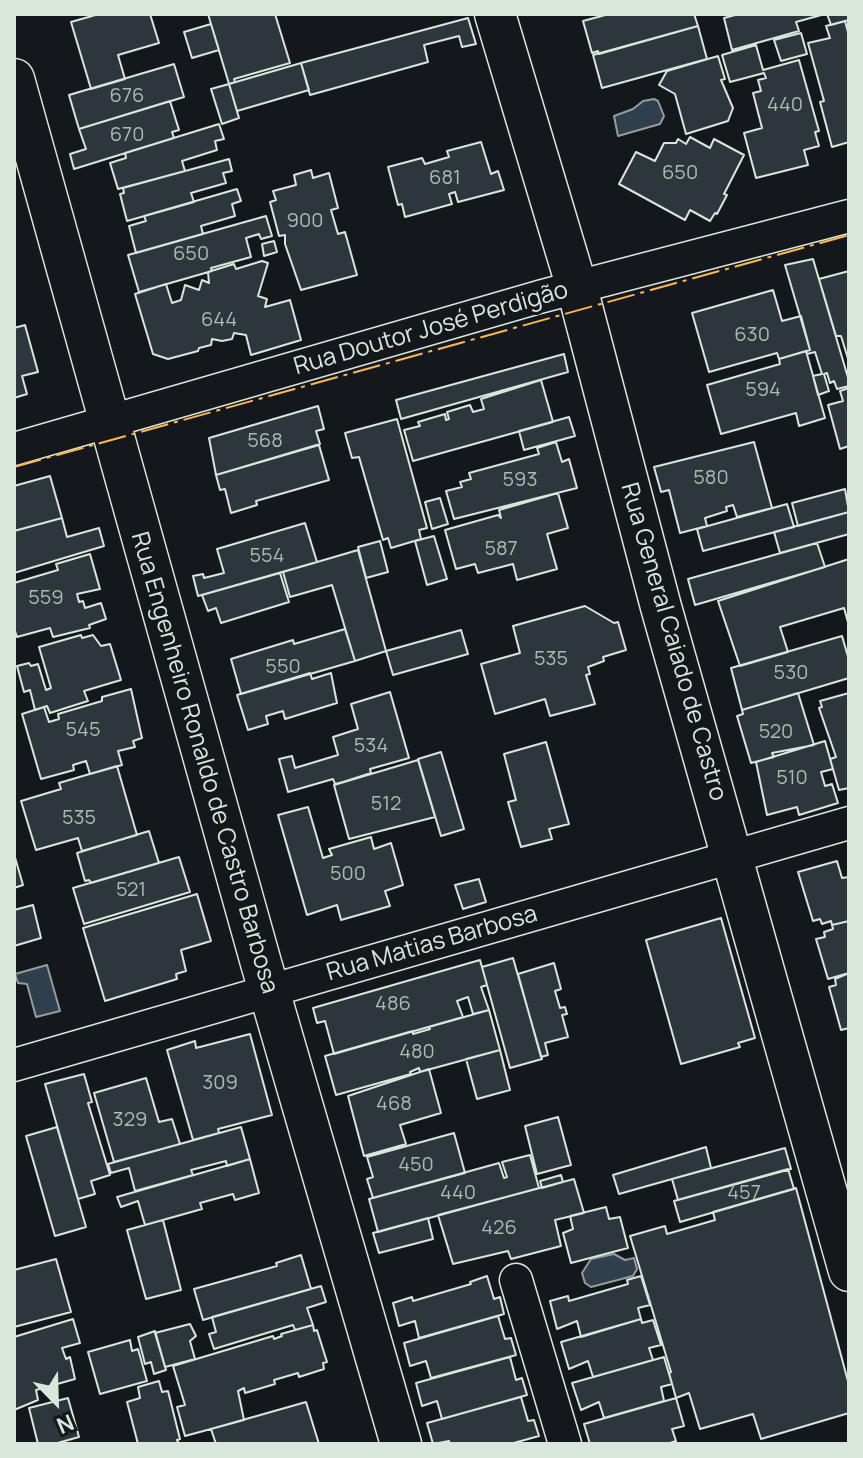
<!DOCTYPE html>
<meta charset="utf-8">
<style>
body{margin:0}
#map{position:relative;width:863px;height:1458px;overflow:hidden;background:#14181c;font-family:Manrope,sans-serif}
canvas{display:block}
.frame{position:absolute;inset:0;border:16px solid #d8e6dc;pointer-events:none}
.north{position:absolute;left:16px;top:1362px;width:80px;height:80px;-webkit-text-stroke:6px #14181c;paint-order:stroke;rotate:157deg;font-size:22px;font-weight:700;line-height:32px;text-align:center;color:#d8e6dc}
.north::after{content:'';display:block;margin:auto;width:28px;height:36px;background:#d8e6dc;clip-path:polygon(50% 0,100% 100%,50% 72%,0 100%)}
</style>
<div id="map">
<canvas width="863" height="1458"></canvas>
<div class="frame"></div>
<div class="north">N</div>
</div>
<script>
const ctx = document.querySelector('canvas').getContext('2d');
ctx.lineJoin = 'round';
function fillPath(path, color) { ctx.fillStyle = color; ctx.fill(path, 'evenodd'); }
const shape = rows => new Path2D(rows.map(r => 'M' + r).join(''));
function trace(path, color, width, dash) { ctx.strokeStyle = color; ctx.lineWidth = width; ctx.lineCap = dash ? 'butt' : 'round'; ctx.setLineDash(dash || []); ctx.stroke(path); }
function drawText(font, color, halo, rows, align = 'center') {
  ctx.font = font + ' Manrope,sans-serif'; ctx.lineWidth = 6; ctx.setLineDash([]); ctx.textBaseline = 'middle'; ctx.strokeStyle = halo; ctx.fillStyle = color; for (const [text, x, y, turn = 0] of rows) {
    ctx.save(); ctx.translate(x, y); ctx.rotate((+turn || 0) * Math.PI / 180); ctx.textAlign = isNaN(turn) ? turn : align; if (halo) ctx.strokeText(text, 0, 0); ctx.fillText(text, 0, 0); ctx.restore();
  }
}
const water = shape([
 [654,99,658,101,664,116,660,124,618,136,614,116,633,109,643,101,654,99],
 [47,965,60,1011,36,1017,27,984,18,983,15,974,47,965],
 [614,1254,625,1260,634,1258,637,1269,633,1276,591,1287,585,1283,582,1273,591,1259,614,1254]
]);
fillPath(water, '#2f3f4d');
trace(water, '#939e99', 2);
const building = shape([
 [99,14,150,14,159,43,118,55,125,79,91,89,71,22,99,14],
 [208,14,275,14,290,63,234,79,235,82,229,84,208,14],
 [609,14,694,14,698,26,599,54,598,51,592,53,583,21,609,14],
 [739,14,825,14,796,22,799,31,732,50,724,18,739,14],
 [827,14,849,14,849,20,831,25,827,14],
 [468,18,476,44,462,47,459,36,424,45,428,62,310,95,301,63,468,18],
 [845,21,849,36,849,142,832,147,820,102,824,101,808,43,830,38,826,26,845,21],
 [211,24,219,50,192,58,184,32,211,24],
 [698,26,707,59,602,88,593,55,698,26],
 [801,33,807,54,781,61,774,40,801,33],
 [756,45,763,70,799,60,819,131,815,132,819,146,804,150,808,165,756,178,744,133,762,128,753,93,761,91,758,80,766,78,764,73,730,82,722,55,756,45],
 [718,56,725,79,721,80,733,108,728,121,686,134,675,94,659,85,667,71,718,56],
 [301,63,309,90,237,111,229,84,301,63],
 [174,64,184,97,79,129,69,95,174,64],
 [229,84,239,118,222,124,211,89,229,84],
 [170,101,179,130,172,132,174,138,74,169,70,154,86,149,79,129,170,101],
 [219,124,224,139,215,141,217,150,182,161,185,171,118,189,110,163,126,158,125,153,219,124],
 [690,137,710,148,714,139,744,155,724,194,727,195,717,214,715,213,710,221,690,210,685,220,619,184,636,152,655,161,664,143,676,143,678,139,686,144,690,137],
 [481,142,491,174,498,171,504,190,458,202,455,192,449,194,452,204,405,217,402,204,398,205,388,167,422,158,425,164,449,157,447,151,481,142],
 [229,159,232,171,223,173,226,183,191,193,194,202,127,221,120,194,124,193,123,188,229,159],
 [311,170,313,178,329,173,338,208,331,210,338,234,345,232,357,275,301,290,285,244,285,235,279,236,270,202,276,200,273,191,296,185,294,175,311,170],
 [237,189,241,201,232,204,235,216,201,226,203,234,136,253,129,226,146,221,144,216,237,189],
 [266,216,272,236,261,239,259,234,246,238,251,257,211,268,212,271,139,292,128,255,266,216],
 [274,241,277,252,264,256,262,244,274,241],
 [813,259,849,381,849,386,837,389,834,381,830,383,827,373,824,374,829,391,818,395,813,376,822,374,815,352,807,354,806,351,810,350,785,265,813,259],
 [262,261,268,263,258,296,267,299,265,307,290,300,301,340,251,355,246,335,234,333,232,339,222,341,212,339,211,345,199,348,198,351,168,359,153,354,135,294,166,284,172,303,181,300,185,285,199,290,202,280,209,283,208,272,234,264,236,269,262,261],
 [849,271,849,362,841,336,836,336,819,279,849,271],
 [773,290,782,321,801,316,810,350,779,359,777,353,709,372,692,313,773,290],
 [25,325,38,372,22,376,27,394,14,398,14,328,25,325],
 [806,351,825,418,799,426,796,413,721,434,707,385,780,364,779,359,806,351],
 [564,354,568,372,401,419,396,400,564,354],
 [541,380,553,422,413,461,404,430,420,426,418,422,445,414,446,420,449,419,447,412,470,405,473,412,484,409,481,399,541,380],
 [849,388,849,446,840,449,828,405,843,401,840,391,849,388],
 [318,406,324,429,316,431,320,444,216,475,209,438,318,406],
 [569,417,575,436,524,450,519,431,569,417],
 [397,419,427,528,419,530,421,539,391,548,388,538,383,540,359,457,352,458,345,433,397,419],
 [556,442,562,462,569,459,577,488,454,519,446,491,462,487,460,482,471,479,469,473,539,454,537,448,556,442],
 [754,442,772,508,737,517,733,505,726,507,727,511,705,518,707,526,680,533,669,490,661,492,654,467,754,442],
 [319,445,329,480,256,501,257,505,231,513,225,489,220,490,216,475,319,445],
 [50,476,62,518,14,531,14,486,50,476],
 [845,489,849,512,798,526,792,503,845,489],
 [558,493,568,528,547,534,557,569,517,580,513,564,478,573,475,564,456,569,445,530,498,515,501,518,499,510,558,493],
 [440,498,448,524,432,529,425,502,440,498],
 [787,504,794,527,703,551,697,529,787,504],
 [849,512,849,534,780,553,774,532,849,512],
 [62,518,67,537,99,528,104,546,14,573,14,531,62,518],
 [305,523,317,562,198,596,193,576,203,574,204,578,224,573,217,549,305,523],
 [434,536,447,579,427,585,415,541,434,536],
 [380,541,388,572,366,578,358,547,380,541],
 [817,543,825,567,695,605,688,579,817,543],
 [358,550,386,651,355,661,332,585,290,597,283,572,358,550],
 [90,554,100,589,77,594,79,602,83,601,85,608,101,603,106,619,89,625,90,628,53,637,50,628,17,637,14,628,14,583,58,570,56,564,90,554],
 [849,559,849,626,844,608,780,627,788,652,740,666,718,601,849,559],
 [280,573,289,602,221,623,216,608,208,611,202,595,280,573],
 [585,606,614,623,618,622,626,650,603,657,604,661,588,667,590,674,586,675,595,704,550,716,545,699,495,714,481,664,520,653,513,626,585,606],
 [345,629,355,661,241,694,231,659,293,640,294,644,345,629],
 [461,630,468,654,393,675,386,651,461,630],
 [81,635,82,638,93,635,101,646,110,644,121,680,84,691,88,701,50,713,47,706,35,710,30,690,24,692,17,666,29,663,31,666,38,664,46,690,51,688,39,647,81,635],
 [842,636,849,660,849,678,742,710,731,668,842,636],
 [310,673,312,679,331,673,337,703,285,719,283,711,266,716,268,724,248,730,237,695,310,673],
 [131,689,142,738,133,741,135,747,118,751,122,765,90,774,86,761,73,765,74,770,41,779,22,714,44,707,49,722,59,719,58,714,102,701,102,697,131,689],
 [390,692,409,758,370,769,371,773,343,782,335,784,333,779,288,792,279,759,292,756,295,768,338,755,333,737,358,729,351,704,390,692],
 [798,693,814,745,772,753,774,757,751,763,737,716,743,714,742,710,798,693],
 [849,693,849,788,839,790,830,759,836,757,819,708,822,707,820,701,849,693],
 [825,741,833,769,821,772,825,786,832,784,838,803,799,815,797,807,767,815,756,762,825,741],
 [546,742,569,824,549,829,552,839,521,847,508,802,516,800,504,754,546,742],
 [441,752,464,829,441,836,418,759,441,752],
 [418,760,435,817,349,839,334,785,418,760],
 [117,766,137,835,82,851,78,838,36,850,21,801,61,789,59,783,117,766],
 [308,807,323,858,332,855,329,849,371,837,374,849,391,843,403,885,385,891,390,906,341,920,337,905,307,915,278,815,308,807],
 [149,831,159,863,91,883,89,880,85,881,77,853,149,831],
 [14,854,23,885,14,888,14,854],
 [179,857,190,892,84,924,73,888,179,857],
 [837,861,842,878,849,877,849,921,832,925,831,921,822,924,820,919,813,921,798,872,837,861],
 [479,879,486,902,463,909,455,885,479,879],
 [197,894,211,941,181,950,186,971,176,974,177,979,105,1001,83,928,197,894],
 [33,905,41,938,14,946,14,910,33,905],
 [721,918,755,1038,738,1043,740,1047,681,1064,646,940,721,918],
 [849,921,849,973,828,979,816,939,825,937,824,932,833,929,832,925,849,921],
 [513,958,542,1059,510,1068,482,967,513,958],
 [480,960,487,985,481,987,489,1010,473,1014,468,997,457,1001,463,1017,334,1054,325,1021,317,1023,313,1008,480,960],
 [554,963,561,989,555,991,560,1008,565,1007,567,1014,562,1015,568,1037,545,1043,548,1055,541,1057,518,974,554,963],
 [849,973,849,1028,841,1030,829,987,836,985,835,979,849,973],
 [489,1010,500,1050,420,1072,419,1068,410,1072,411,1074,336,1095,325,1056,409,1032,413,1031,413,1034,430,1029,429,1027,489,1010],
 [250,1034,272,1115,218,1129,219,1133,193,1140,167,1050,195,1041,196,1048,250,1034],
 [500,1050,510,1090,477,1099,466,1059,500,1050],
 [429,1069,441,1113,400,1125,406,1144,364,1156,348,1096,429,1069],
 [84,1074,92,1102,88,1103,110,1175,91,1181,95,1194,78,1199,45,1084,84,1074],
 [146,1078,159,1122,172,1119,180,1144,114,1162,94,1093,146,1078],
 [558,1117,571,1165,537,1174,525,1126,558,1117],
 [57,1127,86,1227,55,1236,26,1136,57,1127],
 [241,1127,250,1159,227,1166,226,1161,191,1170,193,1175,135,1191,129,1168,111,1173,108,1164,241,1127],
 [454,1133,465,1173,373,1198,367,1179,373,1177,367,1157,454,1133],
 [706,1147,711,1168,619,1194,613,1175,706,1147],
 [785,1148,791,1169,678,1200,672,1179,785,1148],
 [530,1155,539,1188,378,1232,369,1199,499,1163,504,1178,507,1177,502,1162,530,1155],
 [250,1159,259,1193,235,1200,233,1194,200,1203,202,1209,145,1225,138,1201,121,1207,117,1197,250,1159],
 [788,1169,794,1189,680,1222,674,1201,788,1169],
 [561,1175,563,1182,542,1188,540,1181,561,1175],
 [574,1179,584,1213,555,1220,561,1246,511,1259,508,1251,453,1264,438,1215,574,1179],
 [796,1188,849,1385,849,1413,761,1439,753,1414,700,1429,689,1393,676,1398,669,1373,671,1372,630,1236,665,1226,667,1234,715,1220,713,1212,796,1188],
 [606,1207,609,1219,620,1217,628,1248,571,1263,563,1233,573,1229,570,1216,606,1207],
 [428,1218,433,1239,379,1253,373,1233,428,1218],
 [163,1220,181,1290,146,1299,127,1230,163,1220],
 [301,1255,311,1289,203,1320,194,1289,277,1266,276,1263,301,1255],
 [56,1259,71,1312,14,1327,14,1270,56,1259],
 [487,1276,494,1299,500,1297,504,1314,419,1338,415,1321,399,1326,393,1303,412,1297,413,1301,471,1284,470,1282,487,1276],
 [641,1276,650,1305,638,1308,641,1319,581,1337,577,1321,557,1329,550,1301,568,1296,569,1301,628,1284,627,1280,641,1276],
 [321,1286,326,1302,307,1308,313,1325,295,1330,293,1325,214,1349,209,1334,216,1332,212,1317,321,1286],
 [498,1316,505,1339,511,1338,516,1355,431,1378,426,1361,410,1366,404,1343,498,1316],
 [73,1319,80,1343,62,1348,66,1359,70,1357,75,1379,36,1390,38,1400,14,1410,14,1337,73,1319],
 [641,1319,642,1323,653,1320,661,1345,649,1348,653,1360,593,1377,588,1361,569,1369,561,1342,641,1319],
 [190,1324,196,1336,190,1341,195,1359,165,1367,155,1333,190,1324],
 [313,1325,314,1331,317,1330,327,1362,323,1363,324,1369,299,1377,298,1373,274,1380,275,1384,245,1393,244,1388,238,1391,244,1420,185,1436,177,1407,185,1405,173,1366,273,1336,274,1339,282,1336,281,1334,313,1325],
 [155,1331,166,1370,154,1374,151,1362,145,1364,138,1337,155,1331],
 [130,1340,132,1351,138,1349,147,1381,100,1394,88,1352,130,1340],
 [510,1357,516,1380,522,1378,527,1395,442,1419,437,1401,422,1406,416,1383,510,1357],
 [664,1357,672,1384,661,1387,664,1401,604,1418,599,1402,581,1410,572,1383,664,1357],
 [159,1381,162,1392,168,1391,180,1439,177,1440,179,1444,138,1444,127,1402,140,1398,138,1387,159,1381],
 [521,1397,528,1421,534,1420,539,1436,510,1444,450,1444,449,1441,433,1444,427,1423,521,1397],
 [68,1398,79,1437,54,1444,38,1444,29,1408,68,1398],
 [676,1398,684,1426,672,1429,676,1441,667,1444,590,1444,584,1424,676,1398],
 [306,1402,319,1444,216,1444,211,1429,306,1402]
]);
fillPath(building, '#2c363c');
trace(building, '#d8e6dc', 2);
const minor = shape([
 [14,449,539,297,849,216],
 [14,1065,849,823],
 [516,1280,565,1444]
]);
const tertiary = shape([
 [495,14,577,288,661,607,849,1271],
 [14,79,261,963,401,1444]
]);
trace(minor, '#d8e6dc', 35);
trace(tertiary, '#d8e6dc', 43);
trace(minor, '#14181c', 32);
trace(tertiary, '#14181c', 40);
trace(shape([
 [14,467,849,235]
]), '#ffb74d', 2, [28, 6, 4, 6]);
drawText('20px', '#adbab4', null, [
 ["676",127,96],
 ["440",785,105],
 ["670",127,135],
 ["650",680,173],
 ["681",445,178],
 ["900",305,221],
 ["650",191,254],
 ["644",219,320],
 ["630",752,335],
 ["594",763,390],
 ["568",265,441],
 ["580",711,478],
 ["593",520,480],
 ["587",501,549],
 ["554",267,556],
 ["559",46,598],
 ["535",551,659],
 ["550",283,667],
 ["530",791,673],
 ["545",83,730],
 ["520",776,732],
 ["534",371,746],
 ["510",792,778],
 ["512",386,804],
 ["535",79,818],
 ["500",348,874],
 ["521",131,890],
 ["486",393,1004],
 ["480",417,1052],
 ["309",220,1083],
 ["468",394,1104],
 ["329",130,1120],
 ["450",416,1165],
 ["440",458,1193],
 ["457",744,1193],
 ["426",499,1228]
]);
drawText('24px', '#d8e6dc', '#14181c', [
 ["Rua Doutor José Perdigão",431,329,-16],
 ["Rua General Caiado de Castro",673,642,74],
 ["Rua Engenheiro Ronaldo de Castro Barbosa",204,763,74],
 ["Rua Matias Barbosa",432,944,-16]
]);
</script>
